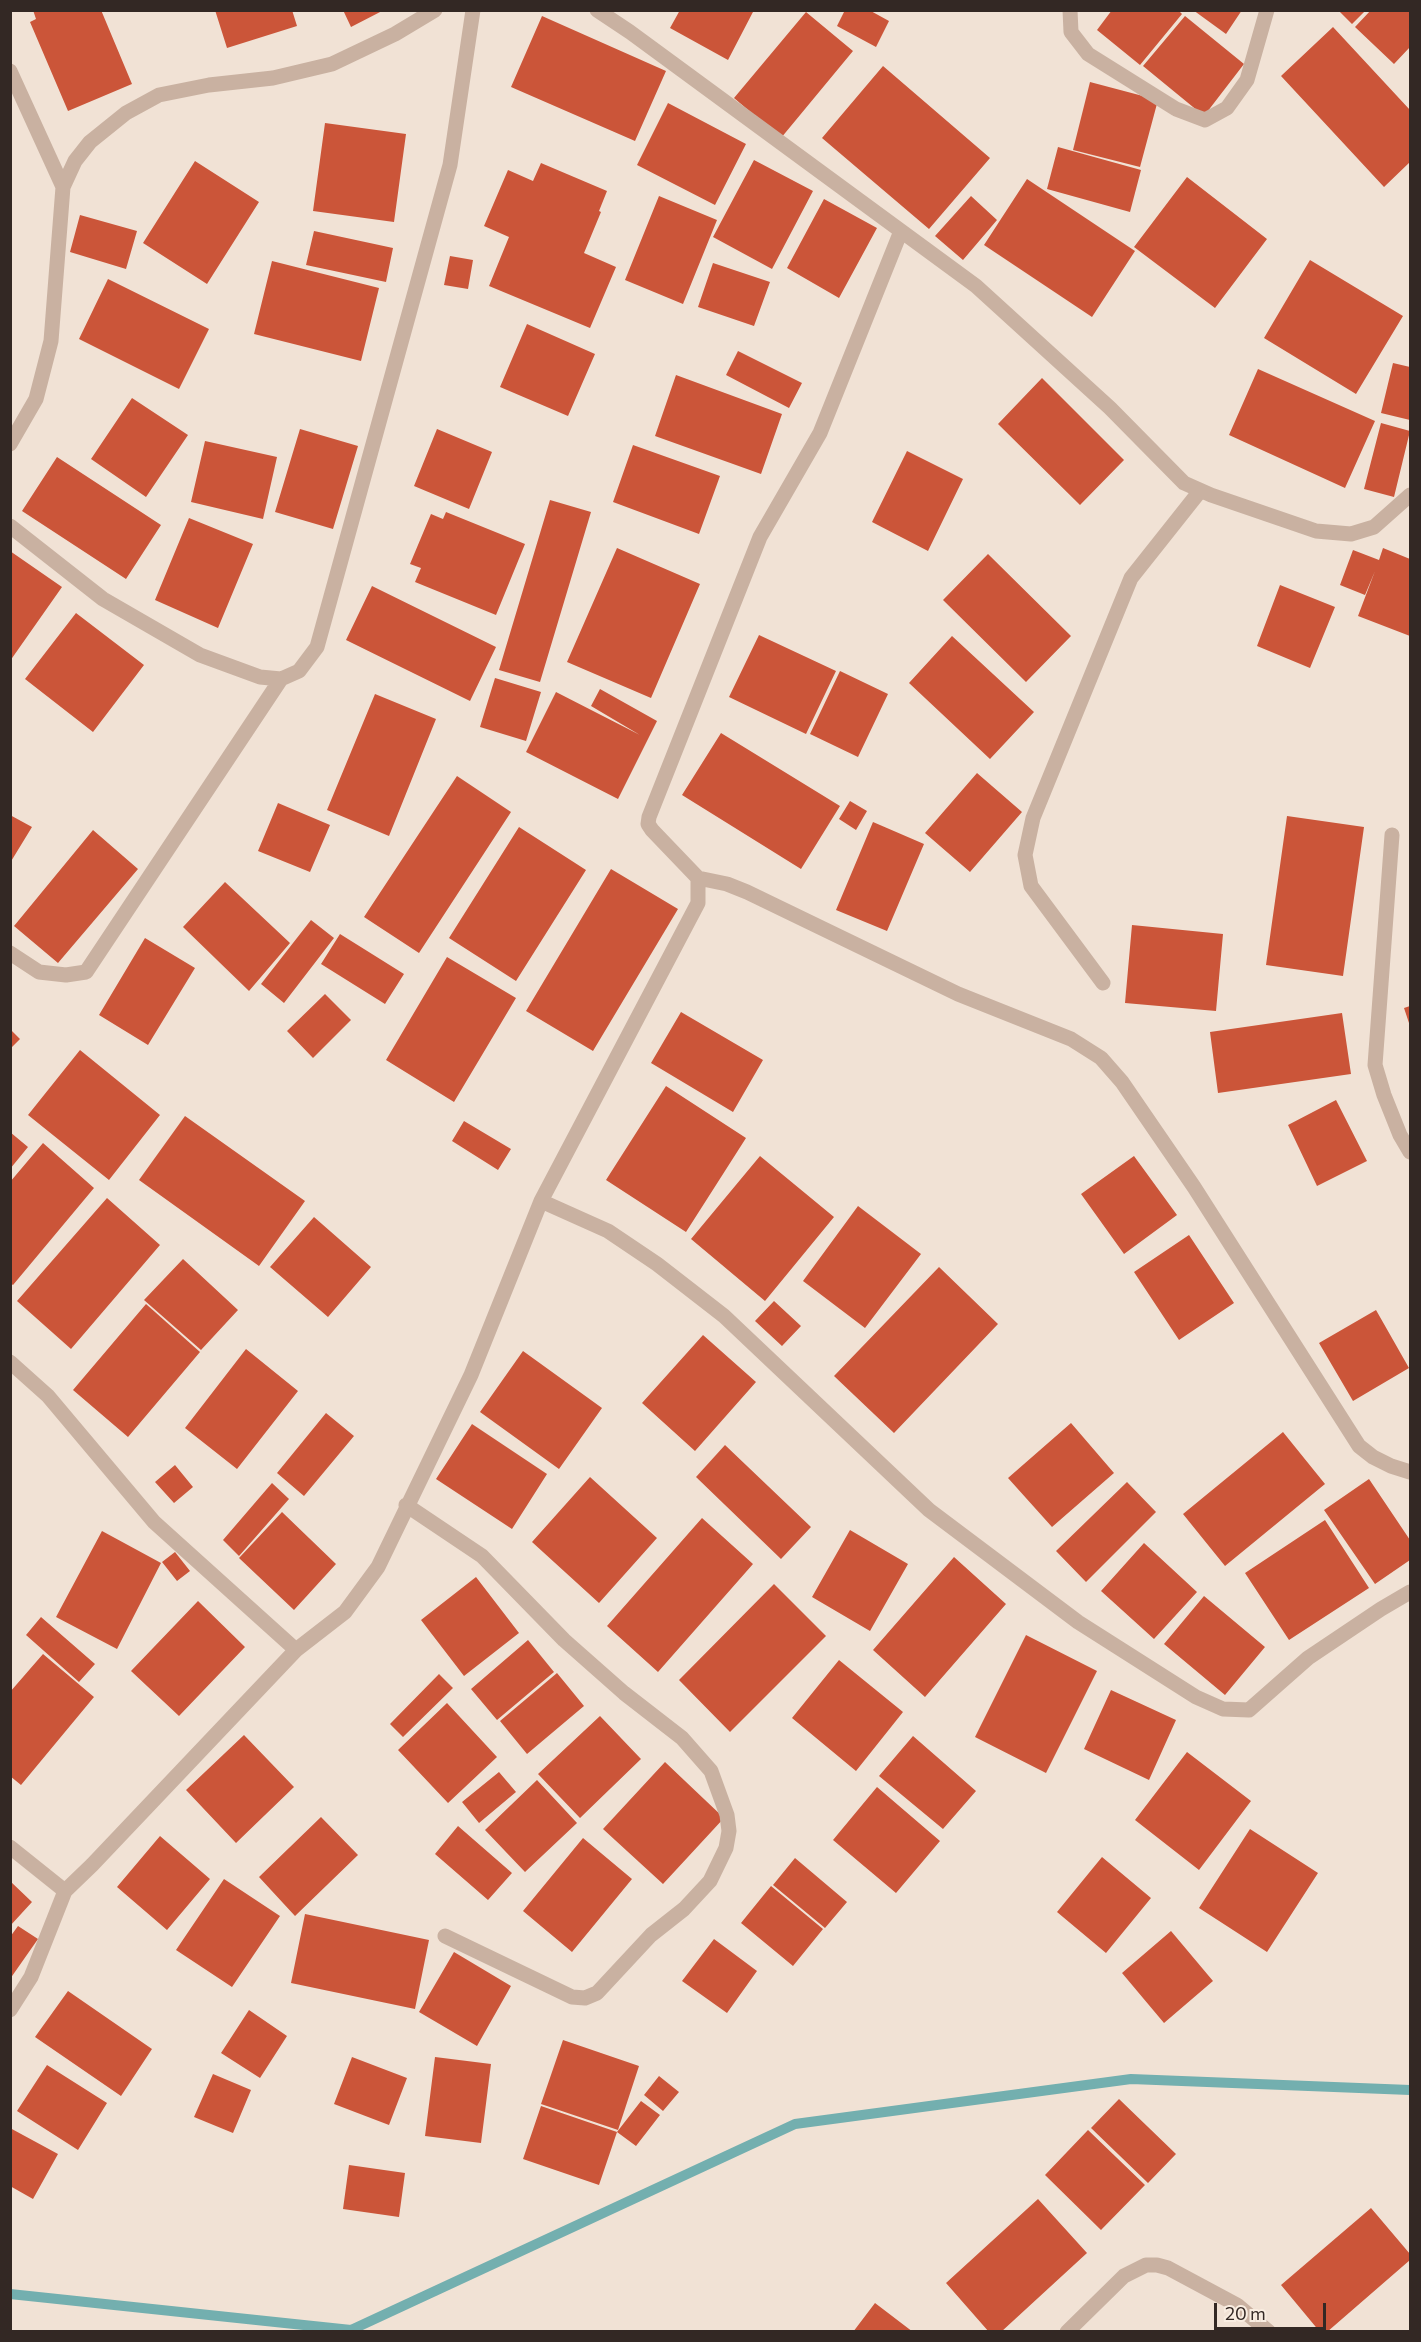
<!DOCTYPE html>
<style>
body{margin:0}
#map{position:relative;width:1421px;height:2342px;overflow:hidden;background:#f1e2d5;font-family:Commissioner,sans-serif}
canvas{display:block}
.frame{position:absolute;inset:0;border:12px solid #332824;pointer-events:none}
.scale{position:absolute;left:1214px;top:2303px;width:112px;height:27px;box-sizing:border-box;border:3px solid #332824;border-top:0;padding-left:8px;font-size:18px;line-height:21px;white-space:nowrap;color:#332824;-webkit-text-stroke:4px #f9ede1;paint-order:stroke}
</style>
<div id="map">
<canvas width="1421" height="2342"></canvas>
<div class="frame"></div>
<div class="scale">20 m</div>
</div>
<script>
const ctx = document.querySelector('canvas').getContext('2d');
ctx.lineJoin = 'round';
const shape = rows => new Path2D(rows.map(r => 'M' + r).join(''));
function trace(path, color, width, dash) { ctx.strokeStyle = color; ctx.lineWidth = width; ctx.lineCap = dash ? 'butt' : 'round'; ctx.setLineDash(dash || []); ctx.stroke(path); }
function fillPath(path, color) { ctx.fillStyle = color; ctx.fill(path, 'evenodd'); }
trace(shape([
 [10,2294,351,2330,795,2124,1131,2079,1410,2090]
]), '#73afaf', 10);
fillPath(shape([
 [33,10,101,10,132,84,68,111,30,22,36,19],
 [215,10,292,10,297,26,227,48],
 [343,10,384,10,351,27],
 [680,10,754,10,728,60,670,28],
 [845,10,869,10,889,21,876,47,837,26],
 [1112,10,1178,10,1182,14,1140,65,1097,30],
 [1193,10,1242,10,1226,34],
 [1338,10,1366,10,1352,24],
 [1371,10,1410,10,1410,47,1394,64,1355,27],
 [806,12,853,51,781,138,734,98],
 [542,16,666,71,635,141,511,87],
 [1185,16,1244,64,1204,116,1143,66],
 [1333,27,1410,110,1410,162,1384,187,1281,76],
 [883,66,990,158,929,229,822,138],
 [1090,82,1158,100,1140,167,1073,150],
 [668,103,746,144,715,205,637,165],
 [325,123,406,134,394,222,313,211],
 [1058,147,1141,170,1130,212,1047,189],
 [754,160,813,191,772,269,713,237],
 [195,161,259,202,207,284,143,243],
 [541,163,607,191,599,211,601,212,584,253,616,267,590,328,489,286,509,237,484,226,508,170,533,181],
 [1187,177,1267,239,1215,308,1134,247],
 [1027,179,1135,251,1092,317,984,245],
 [659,196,717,220,683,304,625,280],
 [971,196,997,220,963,260,935,236],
 [824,199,877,228,839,298,787,268],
 [80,215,137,231,126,269,70,252],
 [314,231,393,248,386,282,306,265],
 [450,256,473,260,468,289,444,285],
 [1310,260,1403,316,1356,394,1264,338],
 [272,261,379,288,361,361,254,334],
 [713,263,770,282,754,326,698,307],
 [108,279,209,329,179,389,79,339],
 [527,324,595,354,568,416,500,387],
 [738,351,802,383,789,408,726,375],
 [1393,363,1410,367,1410,420,1381,413],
 [1258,369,1375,421,1345,488,1229,435],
 [676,375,782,414,761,474,655,436],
 [1042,378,1124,460,1080,505,998,424],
 [132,398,188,435,146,497,91,459],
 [1381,423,1410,431,1394,497,1364,489],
 [300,429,358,446,333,529,275,512],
 [437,429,492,452,469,509,414,486],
 [205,441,277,457,263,519,191,502],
 [633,445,720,476,699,534,613,502],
 [907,451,963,479,928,551,872,522],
 [57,457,161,525,126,579,22,511],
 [550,500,591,512,540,682,499,670],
 [446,512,525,544,496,615,415,582,421,568,410,564,431,514,443,519],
 [189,518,253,544,218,628,155,600],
 [617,548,700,584,651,698,567,662],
 [1383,548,1410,559,1410,636,1358,616,1375,571,1365,595,1340,585,1353,550,1379,560],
 [10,551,62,587,10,661],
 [988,554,1071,636,1026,682,943,600],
 [1280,585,1335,607,1310,668,1257,646],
 [372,586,496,647,470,701,346,640],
 [76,613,144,665,93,732,25,679],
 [759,635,836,671,806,734,729,697],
 [952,636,1034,712,990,759,909,683],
 [840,671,888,694,858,757,810,734],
 [495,678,541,692,526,741,480,727],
 [600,689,657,721,618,799,526,752,556,692,640,735,591,706],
 [375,694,436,719,389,836,327,810],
 [721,733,840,806,801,869,682,795],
 [977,773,1022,812,970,872,925,833],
 [457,776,511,812,419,953,364,917],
 [850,801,867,811,856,830,839,819],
 [278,803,330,825,310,872,258,851],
 [10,815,32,827,10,863],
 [1287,816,1364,827,1343,976,1266,965],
 [873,822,924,844,887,931,836,910],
 [519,827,586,870,516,981,449,938],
 [93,830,138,869,58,963,14,926],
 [611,869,678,909,593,1051,526,1011],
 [225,882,290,943,249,991,183,927],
 [311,920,334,938,284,1003,261,984],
 [1132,925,1223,934,1216,1011,1125,1003],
 [340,934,404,974,385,1004,321,964],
 [145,938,195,968,148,1045,99,1015],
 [447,957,516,998,454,1102,386,1060],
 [325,994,351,1020,313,1058,287,1031],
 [1410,1006,1410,1026,1404,1008],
 [681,1012,763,1060,733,1112,651,1063],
 [1342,1013,1351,1074,1218,1093,1210,1032],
 [10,1029,20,1039,10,1049],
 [80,1050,160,1115,109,1180,28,1115],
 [666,1086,746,1138,686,1232,606,1180],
 [1336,1100,1367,1161,1317,1186,1288,1125],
 [185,1116,305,1201,259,1266,139,1180],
 [464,1121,511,1149,498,1170,452,1141],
 [10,1132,28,1147,10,1169],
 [43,1143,94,1188,13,1285,10,1283,10,1182],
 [760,1156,834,1217,765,1301,691,1239],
 [1134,1156,1177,1215,1124,1254,1081,1194],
 [107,1198,160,1245,71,1349,17,1301],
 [858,1206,921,1254,865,1328,803,1281],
 [314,1217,371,1267,328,1317,270,1267],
 [1189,1235,1234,1303,1179,1340,1134,1272],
 [183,1259,238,1310,201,1350,144,1300],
 [939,1267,998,1324,894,1433,834,1376],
 [774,1301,801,1326,782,1346,755,1321],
 [146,1304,200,1352,128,1437,73,1390],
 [1376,1310,1409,1368,1353,1401,1319,1343],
 [703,1335,756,1382,695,1451,642,1403],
 [246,1349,298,1391,237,1469,185,1428],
 [523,1351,602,1408,559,1469,480,1412],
 [326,1413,354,1436,304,1496,277,1473],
 [1071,1423,1114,1473,1052,1527,1008,1478],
 [472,1424,547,1474,512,1529,436,1479],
 [1283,1432,1325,1484,1225,1566,1183,1514],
 [725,1445,811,1527,781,1559,696,1477],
 [175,1465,193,1487,174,1503,155,1482],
 [590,1477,657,1538,599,1603,532,1542],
 [1369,1479,1410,1540,1410,1560,1375,1584,1324,1510],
 [1127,1482,1156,1512,1086,1582,1056,1551],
 [272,1483,289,1499,239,1556,223,1540],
 [282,1512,336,1564,294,1610,239,1558],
 [702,1518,753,1564,658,1672,607,1626],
 [1325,1520,1369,1588,1289,1640,1245,1573],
 [850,1530,908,1564,870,1631,812,1597],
 [102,1531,161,1563,117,1649,56,1617],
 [1144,1543,1197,1592,1154,1639,1101,1591],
 [175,1552,190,1571,177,1581,162,1562],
 [954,1557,1006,1604,925,1697,873,1650],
 [476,1577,519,1633,464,1676,421,1620],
 [774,1584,826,1636,730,1732,679,1680],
 [1204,1596,1265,1647,1225,1695,1164,1644],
 [198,1601,245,1647,179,1716,131,1671],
 [41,1617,95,1664,79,1682,26,1635],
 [1026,1635,1097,1671,1046,1773,975,1737],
 [528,1640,554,1672,497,1720,471,1689],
 [43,1654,94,1697,21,1785,10,1776,10,1692],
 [839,1660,903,1712,856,1771,792,1718],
 [557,1673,584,1706,527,1754,500,1721],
 [439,1674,453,1688,403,1737,390,1724],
 [1111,1690,1176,1720,1149,1780,1084,1749],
 [447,1703,497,1757,448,1803,398,1750],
 [600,1716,641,1759,580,1818,538,1774],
 [244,1735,294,1787,236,1843,186,1790],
 [913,1736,976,1791,943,1829,879,1776],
 [1187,1752,1251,1801,1199,1870,1135,1820],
 [665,1762,724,1818,663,1884,603,1829],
 [499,1772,516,1792,479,1823,462,1802],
 [537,1780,577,1823,525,1872,485,1830],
 [877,1787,940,1841,896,1893,833,1840],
 [321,1817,358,1855,295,1916,259,1877],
 [458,1826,512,1873,488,1900,435,1854],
 [1250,1829,1318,1873,1267,1952,1199,1908],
 [160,1836,210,1879,167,1930,117,1887],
 [583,1838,632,1879,572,1952,523,1911],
 [1102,1857,1151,1898,1106,1953,1057,1912],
 [795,1858,847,1902,825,1928,773,1885],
 [224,1879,280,1916,232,1987,176,1950],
 [10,1881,32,1902,10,1926],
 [771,1886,823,1929,793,1966,741,1923],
 [305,1914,429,1940,415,2009,291,1983],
 [18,1926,38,1939,10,1979,10,1937],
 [1171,1931,1213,1981,1164,2023,1122,1973],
 [714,1939,757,1971,727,2013,682,1981],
 [454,1952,511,1986,477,2046,419,2012],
 [68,1991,152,2049,121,2096,35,2037],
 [249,2010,287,2036,260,2078,221,2053],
 [563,2040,639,2066,618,2130,541,2104],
 [352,2057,407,2078,389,2125,334,2104],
 [435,2057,491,2064,481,2143,425,2136],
 [47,2065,107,2103,78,2150,17,2111],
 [213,2074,251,2090,233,2133,194,2117],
 [659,2076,679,2092,663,2111,644,2095],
 [1119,2099,1176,2154,1148,2183,1091,2128],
 [641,2101,660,2115,636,2146,617,2132],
 [541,2106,617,2132,599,2185,523,2159],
 [10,2128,58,2154,33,2199,10,2186],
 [1088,2130,1145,2185,1101,2230,1045,2175],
 [349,2165,405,2173,399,2217,343,2209],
 [1038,2199,1087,2253,1001,2332,989,2332,946,2283],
 [1371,2208,1410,2254,1410,2260,1327,2332,1320,2332,1281,2285],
 [875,2303,913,2332,853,2332]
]), '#cb5539');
trace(shape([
 [597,10,630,32,976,286,1110,408,1184,483,1211,495,1316,531,1351,534,1374,527,1410,495],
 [1070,10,1071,32,1088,54,1176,109,1205,120,1227,108,1247,80,1267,10],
 [10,71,63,187],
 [10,444,36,399,51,341,63,187,75,161,90,142,126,113,159,95,209,85,273,78,332,64,395,34,435,10],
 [10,526,103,599,200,655,260,677,281,679,299,671,317,647,450,165,473,10],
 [1392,835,1375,1065,1384,1095,1400,1135,1410,1152],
 [698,878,727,884,747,892,958,994,1071,1039,1101,1058,1122,1082,1194,1187,1359,1446,1373,1457,1391,1466,1410,1472],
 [10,953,39,972,66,975,86,972,281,679],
 [1103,983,1031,886,1025,855,1033,818,1131,578,1200,491],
 [541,1201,608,1231,657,1264,724,1316,929,1510,1078,1622,1196,1697,1223,1709,1249,1710,1308,1658,1381,1609,1410,1592],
 [10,1362,48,1396,154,1522,296,1650],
 [406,1505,482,1556,564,1640,624,1693,682,1738,711,1771,727,1815,729,1831,726,1848,710,1881,684,1909,651,1935,597,1993,585,1998,572,1997,445,1936],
 [10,1847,65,1891],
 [10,2010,31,1977,65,1891,92,1865,296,1650,345,1612,378,1567,471,1375,541,1201,698,903,698,878,652,830,648,824,649,817,760,537,820,433,901,231],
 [1067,2332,1124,2276,1146,2265,1157,2265,1168,2268,1237,2305,1269,2332]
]), '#c9b1a1', 15);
</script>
